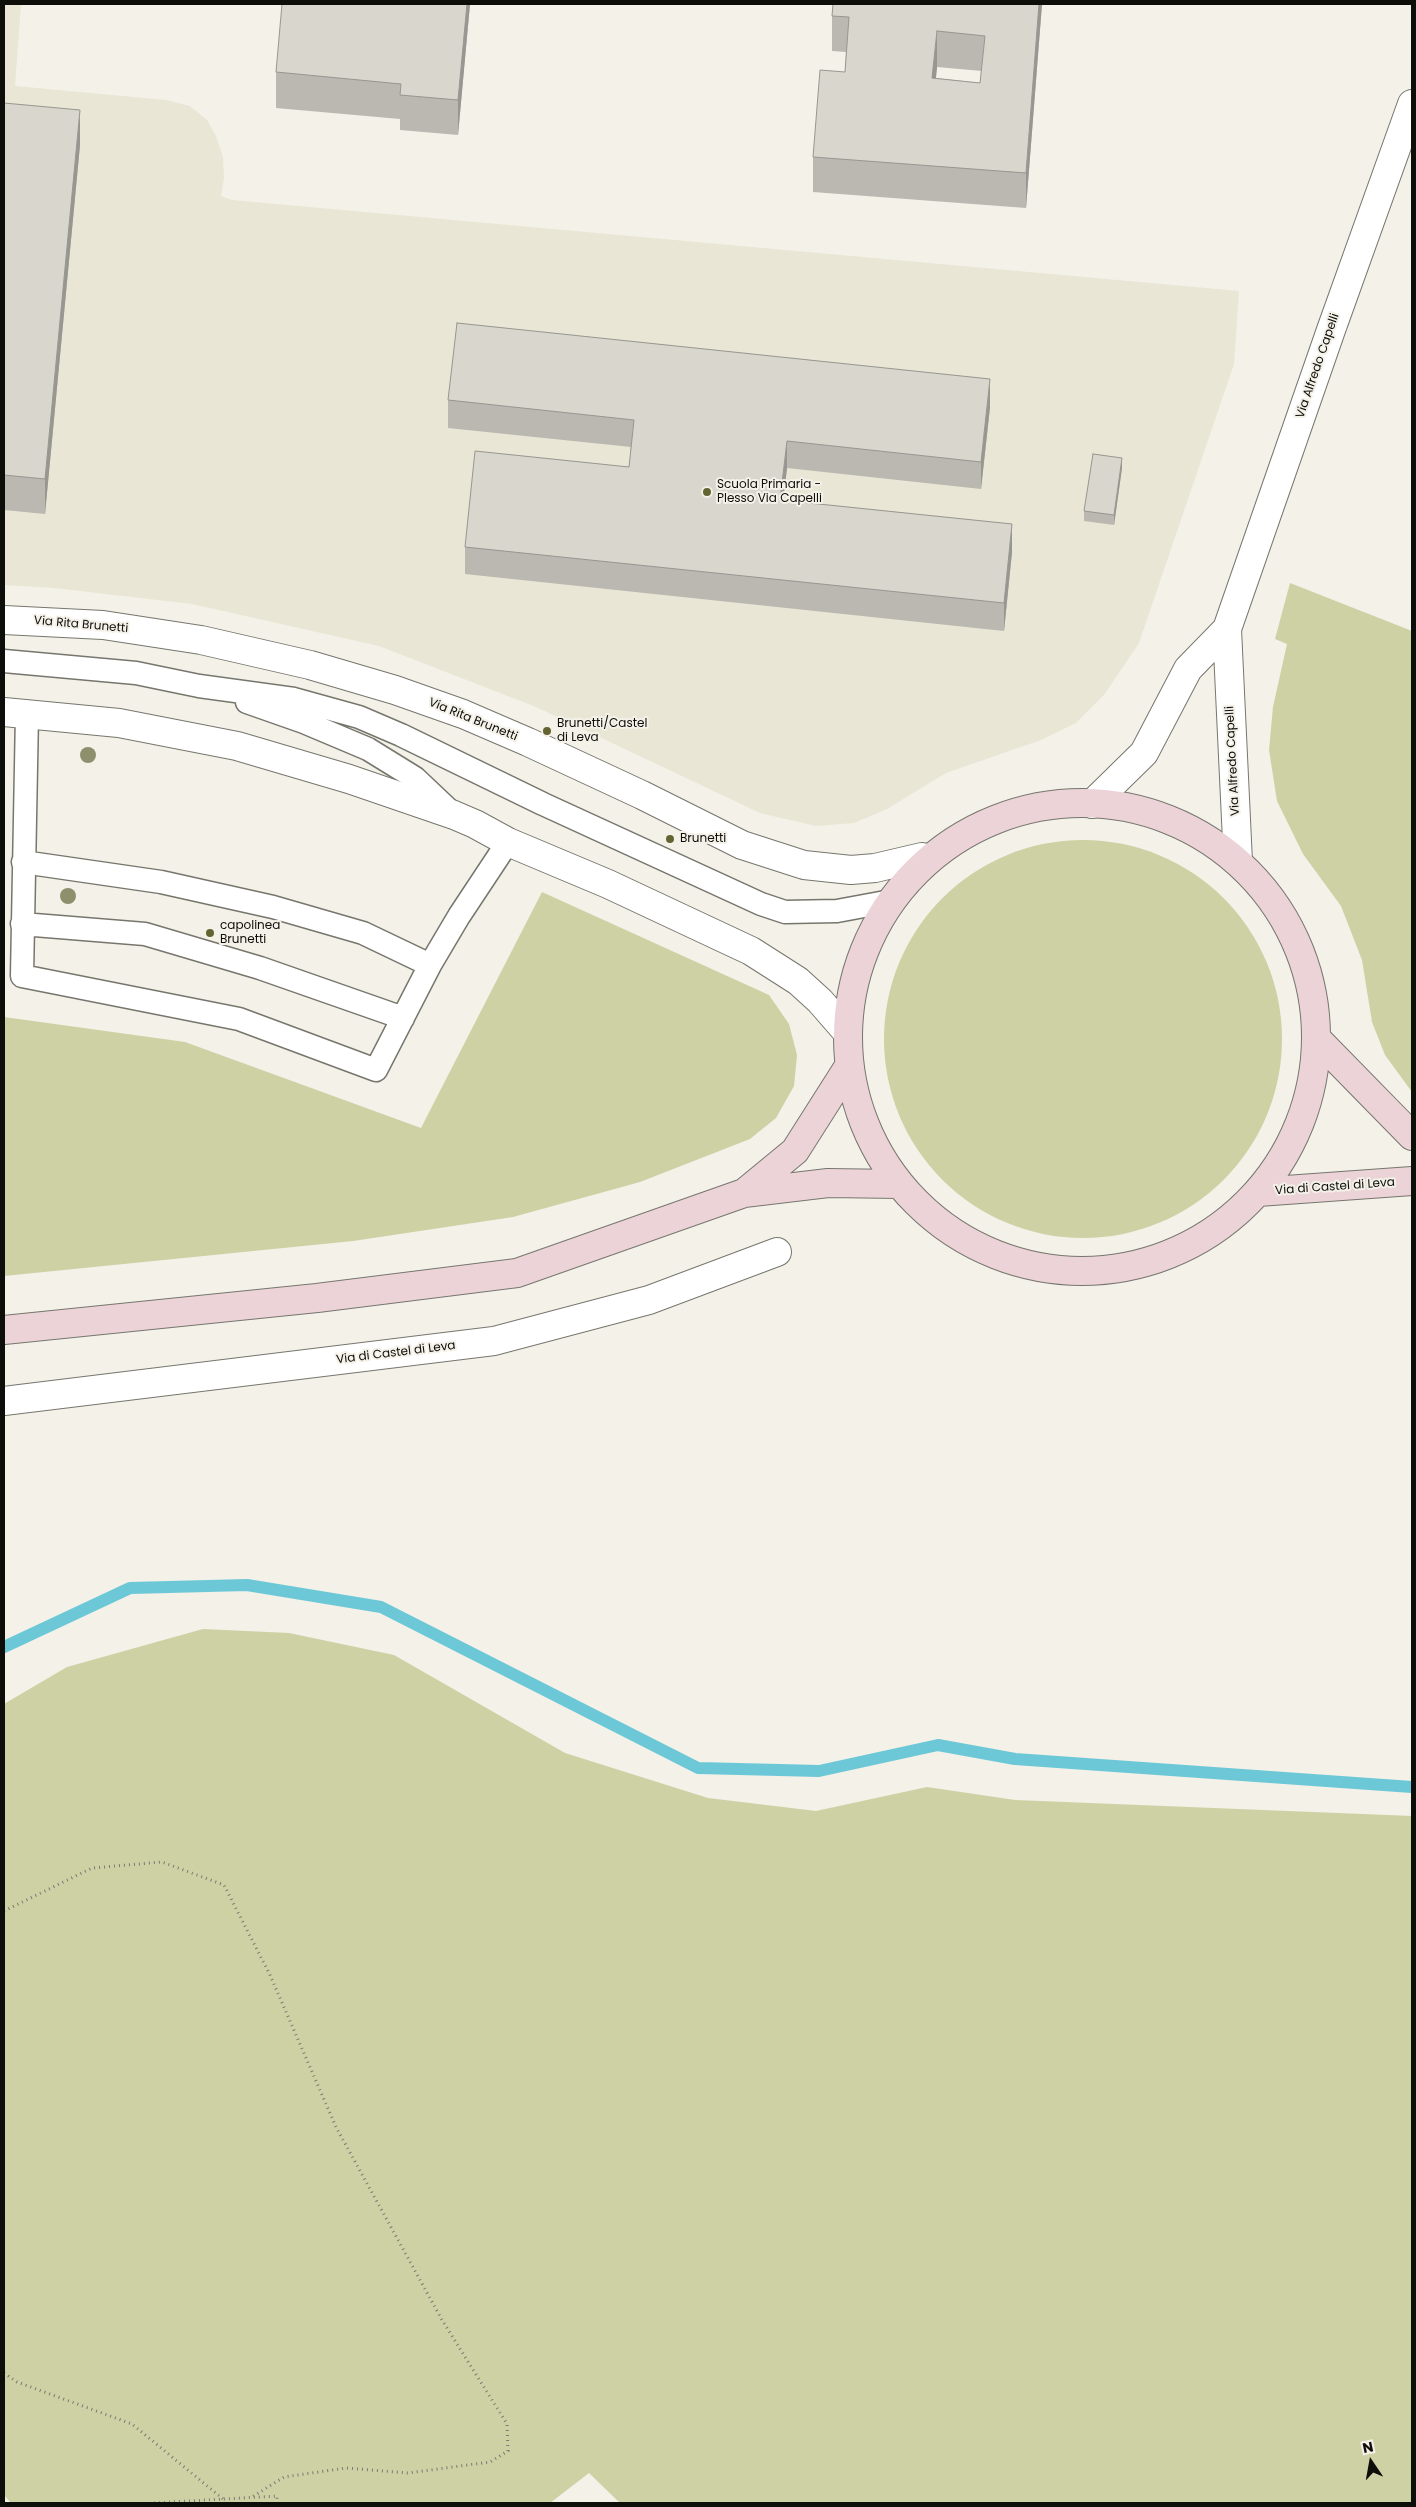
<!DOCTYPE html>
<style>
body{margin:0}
#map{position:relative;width:1416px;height:2507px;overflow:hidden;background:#f3f1e8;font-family:Poppins,sans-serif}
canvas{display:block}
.frame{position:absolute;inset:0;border:5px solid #0d0d0a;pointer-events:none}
.north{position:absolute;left:1346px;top:2437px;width:50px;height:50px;-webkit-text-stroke:4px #f3f1e8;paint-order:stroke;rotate:348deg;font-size:14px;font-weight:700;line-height:20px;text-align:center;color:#0d0d0a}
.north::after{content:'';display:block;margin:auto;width:18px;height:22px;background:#0d0d0a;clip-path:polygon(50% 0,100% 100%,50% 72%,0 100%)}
</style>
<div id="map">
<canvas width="1416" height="2507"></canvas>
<div class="frame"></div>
<div class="north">N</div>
</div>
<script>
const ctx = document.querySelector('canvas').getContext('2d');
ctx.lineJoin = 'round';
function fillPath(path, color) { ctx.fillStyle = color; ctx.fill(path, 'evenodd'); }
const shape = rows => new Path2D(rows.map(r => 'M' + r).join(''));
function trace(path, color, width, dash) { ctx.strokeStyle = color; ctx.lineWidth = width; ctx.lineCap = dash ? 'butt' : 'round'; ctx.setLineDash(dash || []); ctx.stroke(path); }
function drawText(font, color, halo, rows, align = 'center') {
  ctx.font = font + ' Poppins,sans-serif'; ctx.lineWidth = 4; ctx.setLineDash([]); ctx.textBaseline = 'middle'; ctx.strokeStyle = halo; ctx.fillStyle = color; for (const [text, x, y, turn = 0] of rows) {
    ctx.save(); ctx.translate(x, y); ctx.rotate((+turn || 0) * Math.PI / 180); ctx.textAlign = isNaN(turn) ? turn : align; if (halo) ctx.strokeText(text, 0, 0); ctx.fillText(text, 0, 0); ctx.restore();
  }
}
fillPath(shape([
 [4,4,21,4,15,86,166,100,190,106,207,120,216,136,223,157,224,178,221,196,232,200,1239,291,1234,364,1139,643,1104,695,1076,723,1041,740,946,773,887,809,854,823,816,826,760,813,536,707,379,646,192,604,54,588,4,585]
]), '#e9e6d5');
fillPath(shape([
 [1290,583,1412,631,1412,1092,1385,1055,1372,1022,1362,960,1341,906,1303,854,1277,801,1269,750,1273,707,1287,644,1275,639],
 '884 1039a199 199 0 1 1 398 0a199 199 0 1 1-398 0Z',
 [542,892,769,995,789,1024,797,1055,794,1086,776,1118,750,1139,640,1182,513,1217,353,1241,4,1276,4,1017,185,1042,421,1128],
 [203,1629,289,1633,394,1655,565,1753,708,1798,816,1811,927,1787,1015,1800,1412,1816,1412,2503,620,2503,589,2473,550,2503,11,2503,4,2495,4,1704,67,1667]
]), '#cdd1a4');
trace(shape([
 [4,1647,130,1588,247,1585,381,1607,698,1768,819,1771,938,1745,1015,1759,1412,1787]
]), '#6cc8d7', 12);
const lane = shape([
 [4,661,136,673,199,686,294,699,359,717,401,735,543,804,761,904,785,912,837,911,891,901],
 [247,702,304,722,368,749,415,778,452,813],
 [27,714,22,976,239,1019,376,1070,430,965,459,916,508,842],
 [23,862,161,882,273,907,363,933,430,965],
 [22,924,145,934,260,968,403,1018]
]);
const street = shape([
 [4,620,103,625,201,640,310,665,395,690,463,714,528,742,642,795,742,845,804,865,851,870,875,868,922,857],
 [4,712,119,723,237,746,349,779,454,815,475,824,508,842,608,884,751,951,798,981,820,1001,847,1032],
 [1092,804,1144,753,1188,669,1227,629],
 [1238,862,1227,629,1331,330,1412,104],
 [4,1401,494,1341,649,1300,777,1252]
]);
const secondary = shape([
 '848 1037a234 234 0 1 1 468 0a234 234 0 1 1-468 0Z',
 [1317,1039,1412,1136],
 [1258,1192,1412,1181],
 [744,1193,795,1151,849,1066],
 [4,1330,317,1298,517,1273,744,1193,828,1183,899,1184]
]);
trace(lane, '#77766d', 25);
trace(street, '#77766d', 30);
trace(secondary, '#77766d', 30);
trace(shape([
 [4,1911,92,1868,162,1862,224,1885,270,1975,336,2127,442,2320,507,2424,508,2451,490,2462,408,2473,346,2468,284,2477,252,2497],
 [4,2373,17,2382,132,2424,223,2499],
 [154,2503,277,2496,277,2503]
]), '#7b7a74', 3, [1, 4]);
trace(lane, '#fff', 22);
trace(street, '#fff', 28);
trace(secondary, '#ebd3d8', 28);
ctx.fillStyle = '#8e8f6c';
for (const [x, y] of [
 [88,755],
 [68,896]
]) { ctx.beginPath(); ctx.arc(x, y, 8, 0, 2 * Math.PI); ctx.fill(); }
fillPath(shape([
 [470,4,458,135,400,130,400,119,276,108,276,72],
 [833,4,1042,4,1026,208,813,192,813,157,845,72,846,52,832,51,832,16],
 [937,67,982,71,980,83,936,78],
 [4,103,80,145,45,514,4,510],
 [448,400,990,407,981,489,787,468,783,500,1012,552,1004,631,465,574,465,547,629,467,631,447,448,428],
 [1122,468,1114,525,1084,521,1084,511]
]), '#bab8b0');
fillPath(shape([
 [467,4,470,4,458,135,458,100],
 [1039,4,1042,4,1026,208,1026,173],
 [937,31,937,67,932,113,932,78],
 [80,110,80,145,45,514,45,479],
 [990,379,990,407,981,489,981,462],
 [787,441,787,468,780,528,780,500],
 [1122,458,1122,468,1114,525,1114,515],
 [1012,524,1012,552,1004,631,1004,603]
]), '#979690');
const building = shape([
 [282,4,467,4,458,100,400,95,401,84,276,72,282,4],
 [833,4,1039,4,1026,173,813,157,820,70,845,72,849,17,832,16,833,4],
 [937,31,985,36,980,83,932,78,937,31],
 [4,103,80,110,45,479,4,475,4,103],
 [457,323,990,379,981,462,787,441,780,500,1012,524,1004,603,465,547,475,451,629,467,634,420,448,400,457,323],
 [1093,454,1122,458,1114,515,1084,511,1093,454]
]);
fillPath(building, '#d8d6cd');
trace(building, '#979690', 1);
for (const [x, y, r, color] of [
 [707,492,5,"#636431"],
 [547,731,5,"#636431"],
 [670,839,5,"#636431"],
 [210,933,5,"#636431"]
]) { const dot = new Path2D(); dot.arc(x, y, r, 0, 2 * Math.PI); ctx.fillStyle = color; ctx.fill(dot); trace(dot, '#f3f1e8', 2); }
drawText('12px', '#0d0d0a', '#f3f1e8', [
 ["Via Alfredo Capelli",1318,366,-71],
 ["Via Rita Brunetti",81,625,5],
 ["Via Rita Brunetti",473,720,22],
 ["Via Alfredo Capelli",1233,761,-93],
 ["Via di Castel di Leva",1335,1187,-4],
 ["Via di Castel di Leva",396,1353,-7]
]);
drawText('12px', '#0d0d0a', '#f3f1e8', [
 ["Scuola Primaria -",717,485],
 ["Plesso Via Capelli",717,499],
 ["Brunetti/Castel",557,724],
 ["di Leva",557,738],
 ["Brunetti",680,839],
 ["capolinea",220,926],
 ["Brunetti",220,940]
], 'left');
</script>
